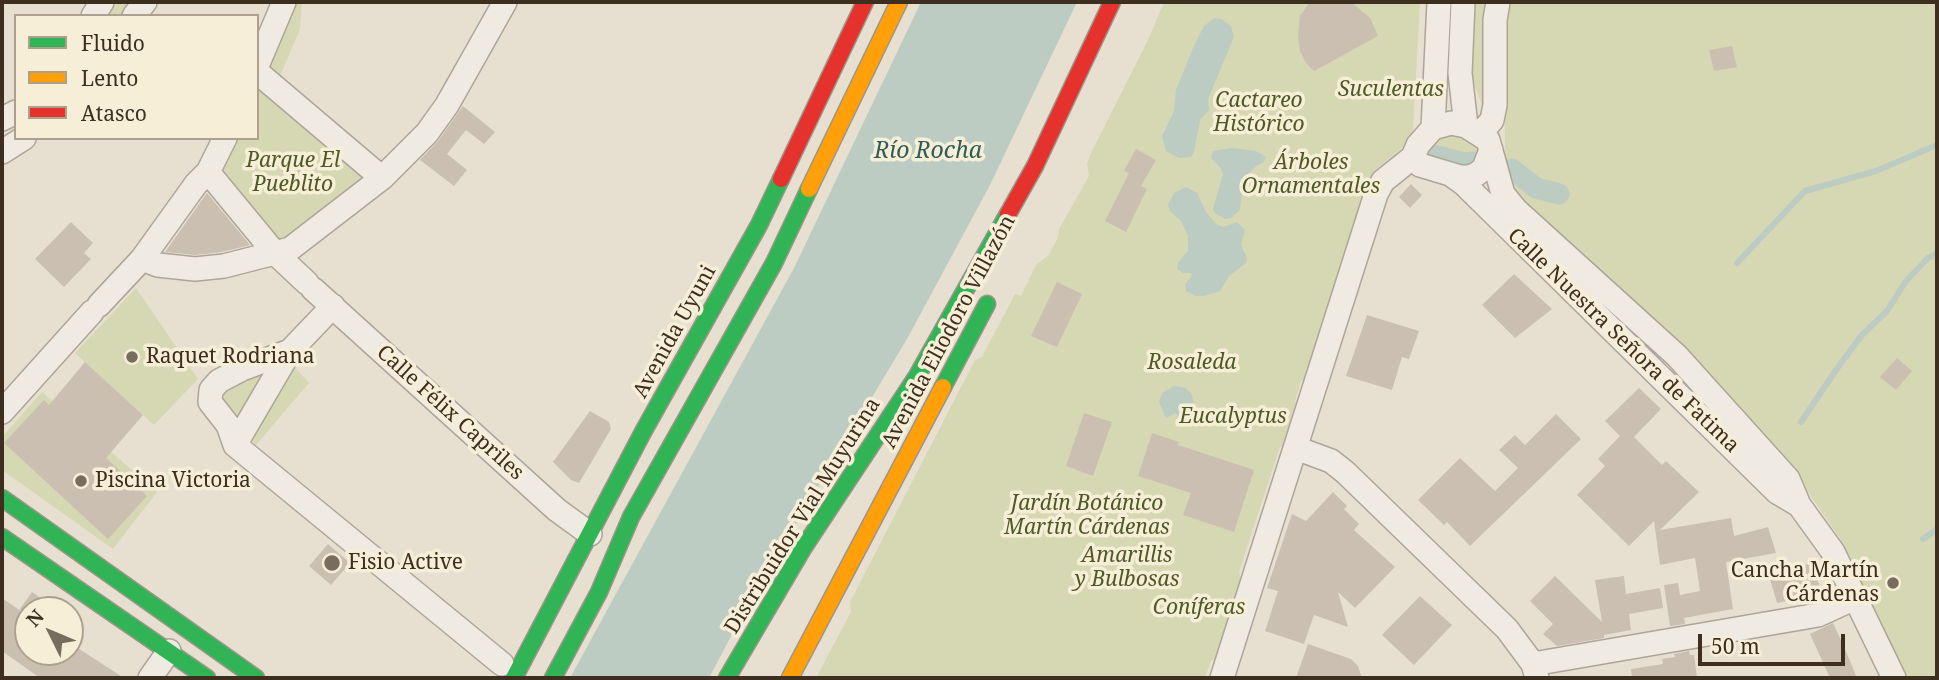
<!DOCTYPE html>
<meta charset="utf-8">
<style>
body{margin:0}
#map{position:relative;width:1939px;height:680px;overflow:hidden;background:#e7e0d1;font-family:"Noto Serif",serif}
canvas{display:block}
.frame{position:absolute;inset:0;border:4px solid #3d2e20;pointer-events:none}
.legend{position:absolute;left:14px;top:14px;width:245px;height:126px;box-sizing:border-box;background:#f7eed8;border:2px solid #ada18e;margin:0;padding:9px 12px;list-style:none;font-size:21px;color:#3d2e20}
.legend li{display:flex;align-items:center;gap:14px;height:35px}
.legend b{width:35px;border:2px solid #ada18e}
.north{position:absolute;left:14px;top:596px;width:70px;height:70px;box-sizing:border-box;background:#f7eed8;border:2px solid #ada18e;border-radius:50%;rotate:313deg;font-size:19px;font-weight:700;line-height:28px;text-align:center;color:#3d2e20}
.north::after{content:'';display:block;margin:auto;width:24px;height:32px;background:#786c5e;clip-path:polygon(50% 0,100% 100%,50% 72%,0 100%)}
.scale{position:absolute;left:1698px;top:634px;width:147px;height:32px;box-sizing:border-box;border:4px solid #3d2e20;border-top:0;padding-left:9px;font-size:21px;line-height:24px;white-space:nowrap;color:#3d2e20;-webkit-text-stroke:5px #f7eed8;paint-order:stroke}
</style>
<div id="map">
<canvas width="1939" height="680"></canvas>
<div class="frame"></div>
<ul class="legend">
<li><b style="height:9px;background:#30b455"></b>Fluido</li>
<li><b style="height:9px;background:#ff9f0a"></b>Lento</li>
<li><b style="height:9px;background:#e5322d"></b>Atasco</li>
</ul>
<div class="north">N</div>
<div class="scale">50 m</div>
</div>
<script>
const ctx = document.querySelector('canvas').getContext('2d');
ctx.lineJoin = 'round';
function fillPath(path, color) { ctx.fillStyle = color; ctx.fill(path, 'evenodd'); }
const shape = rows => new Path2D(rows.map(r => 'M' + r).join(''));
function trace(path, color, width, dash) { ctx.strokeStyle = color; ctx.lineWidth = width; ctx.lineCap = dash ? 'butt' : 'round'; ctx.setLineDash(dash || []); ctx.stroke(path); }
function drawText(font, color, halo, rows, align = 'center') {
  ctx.font = font + ' "Noto Serif",serif'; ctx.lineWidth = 7; ctx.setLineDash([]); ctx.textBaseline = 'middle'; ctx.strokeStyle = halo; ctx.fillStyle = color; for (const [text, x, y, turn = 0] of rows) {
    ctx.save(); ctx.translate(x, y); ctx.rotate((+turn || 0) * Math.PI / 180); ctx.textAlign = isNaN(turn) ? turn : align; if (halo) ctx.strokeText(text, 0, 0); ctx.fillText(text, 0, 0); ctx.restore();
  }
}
fillPath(shape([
 [111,2,134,2,123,16,102,16],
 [294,2,302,2,300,29,278,81,270,75,267,60],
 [1164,2,1420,2,1413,129,1409,140,1401,149,1375,170,1363,196,1364,203,1306,380,1301,381,1295,401,1298,406,1287,446,1280,447,1239,572,1243,590,1226,653,1216,660,1211,660,1205,678,816,678,851,612,850,602,975,360,982,357,1015,294,1021,296,1036,265,1048,256,1058,238,1059,229,1089,176,1087,164,1090,155,1148,40],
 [1466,2,1487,2,1484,111,1475,86,1467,52],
 [1507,2,1937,2,1937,678,1905,678,1839,537,1790,466,1514,196,1505,158,1504,39],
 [257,86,367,177,278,243,220,175,234,138,257,138],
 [1450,135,1467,139,1476,145,1480,152,1470,169,1427,161,1422,150,1432,141],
 [136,288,198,379,154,425,75,353],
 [291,363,309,383,255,446,251,435],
 [276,365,246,410,236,416,226,410,218,391],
 [42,392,157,492,113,549,2,470,2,437]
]), '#d6d7b3');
fillPath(shape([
 [921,2,1077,2,990,185,907,339,749,602,709,678,570,678,794,268],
 [1214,18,1221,19,1231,26,1234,37,1208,99,1209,110,1200,120,1194,152,1191,157,1179,158,1166,151,1162,136,1174,111,1176,90,1193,48,1204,26],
 [1232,148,1256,151,1266,157,1263,163,1256,166,1244,178,1240,210,1231,218,1225,219,1215,213,1213,209,1223,174,1220,167,1211,158,1213,151],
 [1186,187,1197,193,1206,212,1216,224,1223,227,1237,222,1245,230,1241,245,1247,258,1246,263,1229,276,1220,291,1204,296,1196,296,1186,291,1185,284,1192,276,1191,273,1183,273,1177,269,1178,263,1188,251,1188,236,1181,221,1170,211,1168,205,1174,193],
 [1174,386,1186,388,1192,395,1194,405,1191,416,1184,423,1176,413,1166,418,1159,402,1162,393]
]), '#bcccc2');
trace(shape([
 [1737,263,1805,191,1876,171,1937,145],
 [1801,422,1836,370,1862,335,1887,311,1906,281,1928,258,1937,254],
 [1923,539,1937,529]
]), '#bcccc2', 6);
trace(shape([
 [1430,154,1464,163,1474,162],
 [1512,169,1536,188,1559,194]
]), '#bcccc2', 21);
fillPath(shape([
 [1310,2,1351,2,1370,18,1378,36,1314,71,1306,63,1300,51,1298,37,1300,16],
 [1732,46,1737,67,1714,71,1709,50],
 [463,106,495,132,484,144,466,130,447,154,467,170,454,186,420,160,438,141],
 [1136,149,1156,160,1141,186,1147,189,1126,232,1105,221,1129,173,1124,171],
 [291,159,301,172,286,176,275,162],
 [1411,184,1422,195,1410,208,1399,197],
 [207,193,250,245,222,252,195,255,165,252],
 [71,222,93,243,84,253,91,259,64,287,35,259],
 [1514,274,1552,309,1515,338,1482,305],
 [1057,282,1082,294,1057,347,1031,336],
 [1367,315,1419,331,1409,359,1402,357,1392,390,1346,376],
 [1897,358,1912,371,1896,390,1880,377],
 [85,362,143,415,106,458,147,496,108,539,4,443,44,400,49,405],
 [1639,388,1661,409,1634,437,1662,465,1666,461,1699,492,1660,530,1731,518,1734,536,1768,527,1776,553,1726,562,1733,609,1684,618,1685,624,1670,626,1664,585,1678,583,1680,595,1700,591,1695,558,1660,565,1654,521,1629,546,1577,495,1605,466,1598,459,1620,436,1605,421],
 [590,411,609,422,611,429,579,483,571,480,553,462],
 [1084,413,1112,422,1093,476,1066,466],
 [1556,414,1581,439,1470,546,1447,522,1444,525,1418,500,1460,458,1495,491,1518,468,1499,450,1515,435,1525,445],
 [1152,433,1179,442,1178,445,1254,470,1234,532,1183,515,1191,493,1138,476],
 [1333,492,1347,506,1344,509,1359,524,1354,530,1395,567,1355,608,1338,592,1348,627,1314,615,1304,644,1265,631,1278,591,1267,588,1292,514,1306,521],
 [328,544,350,563,331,585,309,566],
 [1811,563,1820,587,1816,595,1777,603,1769,576],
 [1555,576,1602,622,1595,580,1624,576,1626,594,1660,588,1663,608,1629,614,1631,630,1604,635,1604,638,1557,646,1543,634,1553,624,1530,601],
 [32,592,58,610,19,610],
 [1420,596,1452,625,1414,665,1382,635],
 [2,598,28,616,28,652,70,652,70,643,124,678,40,678,2,651],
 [1833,623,1845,649,1857,678,1830,678,1810,634],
 [1308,644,1351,659,1358,666,1362,678,1296,678],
 [1689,651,1690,655,1694,655,1697,678,1632,678,1631,669,1663,664,1662,659,1675,657,1674,654]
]), '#cbbfb2');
const street = shape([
 [1463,2,1460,73,1466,126],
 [93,16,102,2],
 [134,16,145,2],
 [257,66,284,2],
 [257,72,382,178],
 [2,119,16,112],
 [1433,128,1439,2],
 [1481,133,1492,120,1495,105,1495,20,1498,2],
 [2,152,24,138],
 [1413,157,1418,145,1433,128,1451,123,1466,126,1488,140,1503,194,1516,210,1677,356,1788,479,1799,505,1833,552,1894,678],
 [1413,157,1420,165,1460,177,1469,177,1477,174,1484,168,1491,150],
 [208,172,274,252,307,283],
 [1450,174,1464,184,1777,492,1799,505],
 [142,259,158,265,195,269,224,266,290,249,382,178,427,133,447,105,505,2],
 [313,289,557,510,590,534],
 [99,305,142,259,196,184,208,172,225,138],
 [333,306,290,351,242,369,219,381,211,390,210,402,228,425,235,445,502,664],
 [2,412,92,312],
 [235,445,290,351],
 [1296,448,1331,461,1345,472,1507,629,1533,664,1537,678],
 [1533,664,1818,615,1857,597],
 [150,678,169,651],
 [1222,678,1376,194,1383,181,1413,157]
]);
const fast = shape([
 [943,387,987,304],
 [2,498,256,678],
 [2,537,207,678],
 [514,678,643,432,759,225,781,179],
 [553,678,599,592,631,517,774,263,809,189],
 [727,678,804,547,917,376,1008,214]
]);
const slow = shape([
 [809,189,899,2],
 [790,678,943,387]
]);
const jam = shape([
 [781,179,865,2],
 [1008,214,1035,166,1112,2]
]);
trace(street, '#ada599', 26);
trace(fast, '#9c958a', 19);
trace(slow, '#9c958a', 19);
trace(jam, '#9c958a', 19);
trace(street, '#efebe3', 23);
trace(fast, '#30b455', 16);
trace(slow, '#ff9f0a', 16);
trace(jam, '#e5322d', 16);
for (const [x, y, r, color] of [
 [132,357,7,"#786c5e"],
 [81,481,7,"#786c5e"],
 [332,563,9,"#786c5e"],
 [1893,583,7,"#786c5e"]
]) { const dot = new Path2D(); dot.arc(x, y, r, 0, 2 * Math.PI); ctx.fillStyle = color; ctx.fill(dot); trace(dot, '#f7eed8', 2.5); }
drawText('italic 21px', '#4d5a26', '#f7eed8', [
 ["Suculentas",1391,90],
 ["Cactareo",1259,101],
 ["Histórico",1259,125],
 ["Parque El",293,161],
 ["Pueblito",293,185],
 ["Árboles",1311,163],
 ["Ornamentales",1311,187],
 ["Rosaleda",1192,363],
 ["Eucalyptus",1233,417],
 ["Jardín Botánico",1087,504],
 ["Martín Cárdenas",1087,528],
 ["Amarillis",1127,556],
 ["y Bulbosas",1127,580],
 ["Coníferas",1199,608]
]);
drawText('21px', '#3d2e20', '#f7eed8', [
 ["Avenida Uyuni",675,332,-61],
 ["Avenida Eliodoro Villazón",949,332,-62],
 ["Calle Nuestra Señora de Fatima",1623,341,44],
 ["Calle Félix Capriles",450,413,42],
 ["Distribuidor Vial Muyurina",803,516,-58]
]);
drawText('21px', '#3d2e20', '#f7eed8', [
 ["Raquet Rodriana",146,357],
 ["Piscina Victoria",95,481],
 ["Fisio Active",348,563],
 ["Cancha Martín",1879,571,"right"],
 ["Cárdenas",1879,595,"right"]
], 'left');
drawText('italic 23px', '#2f5d5a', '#f7eed8', [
 ["Río Rocha",928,151]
]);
</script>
